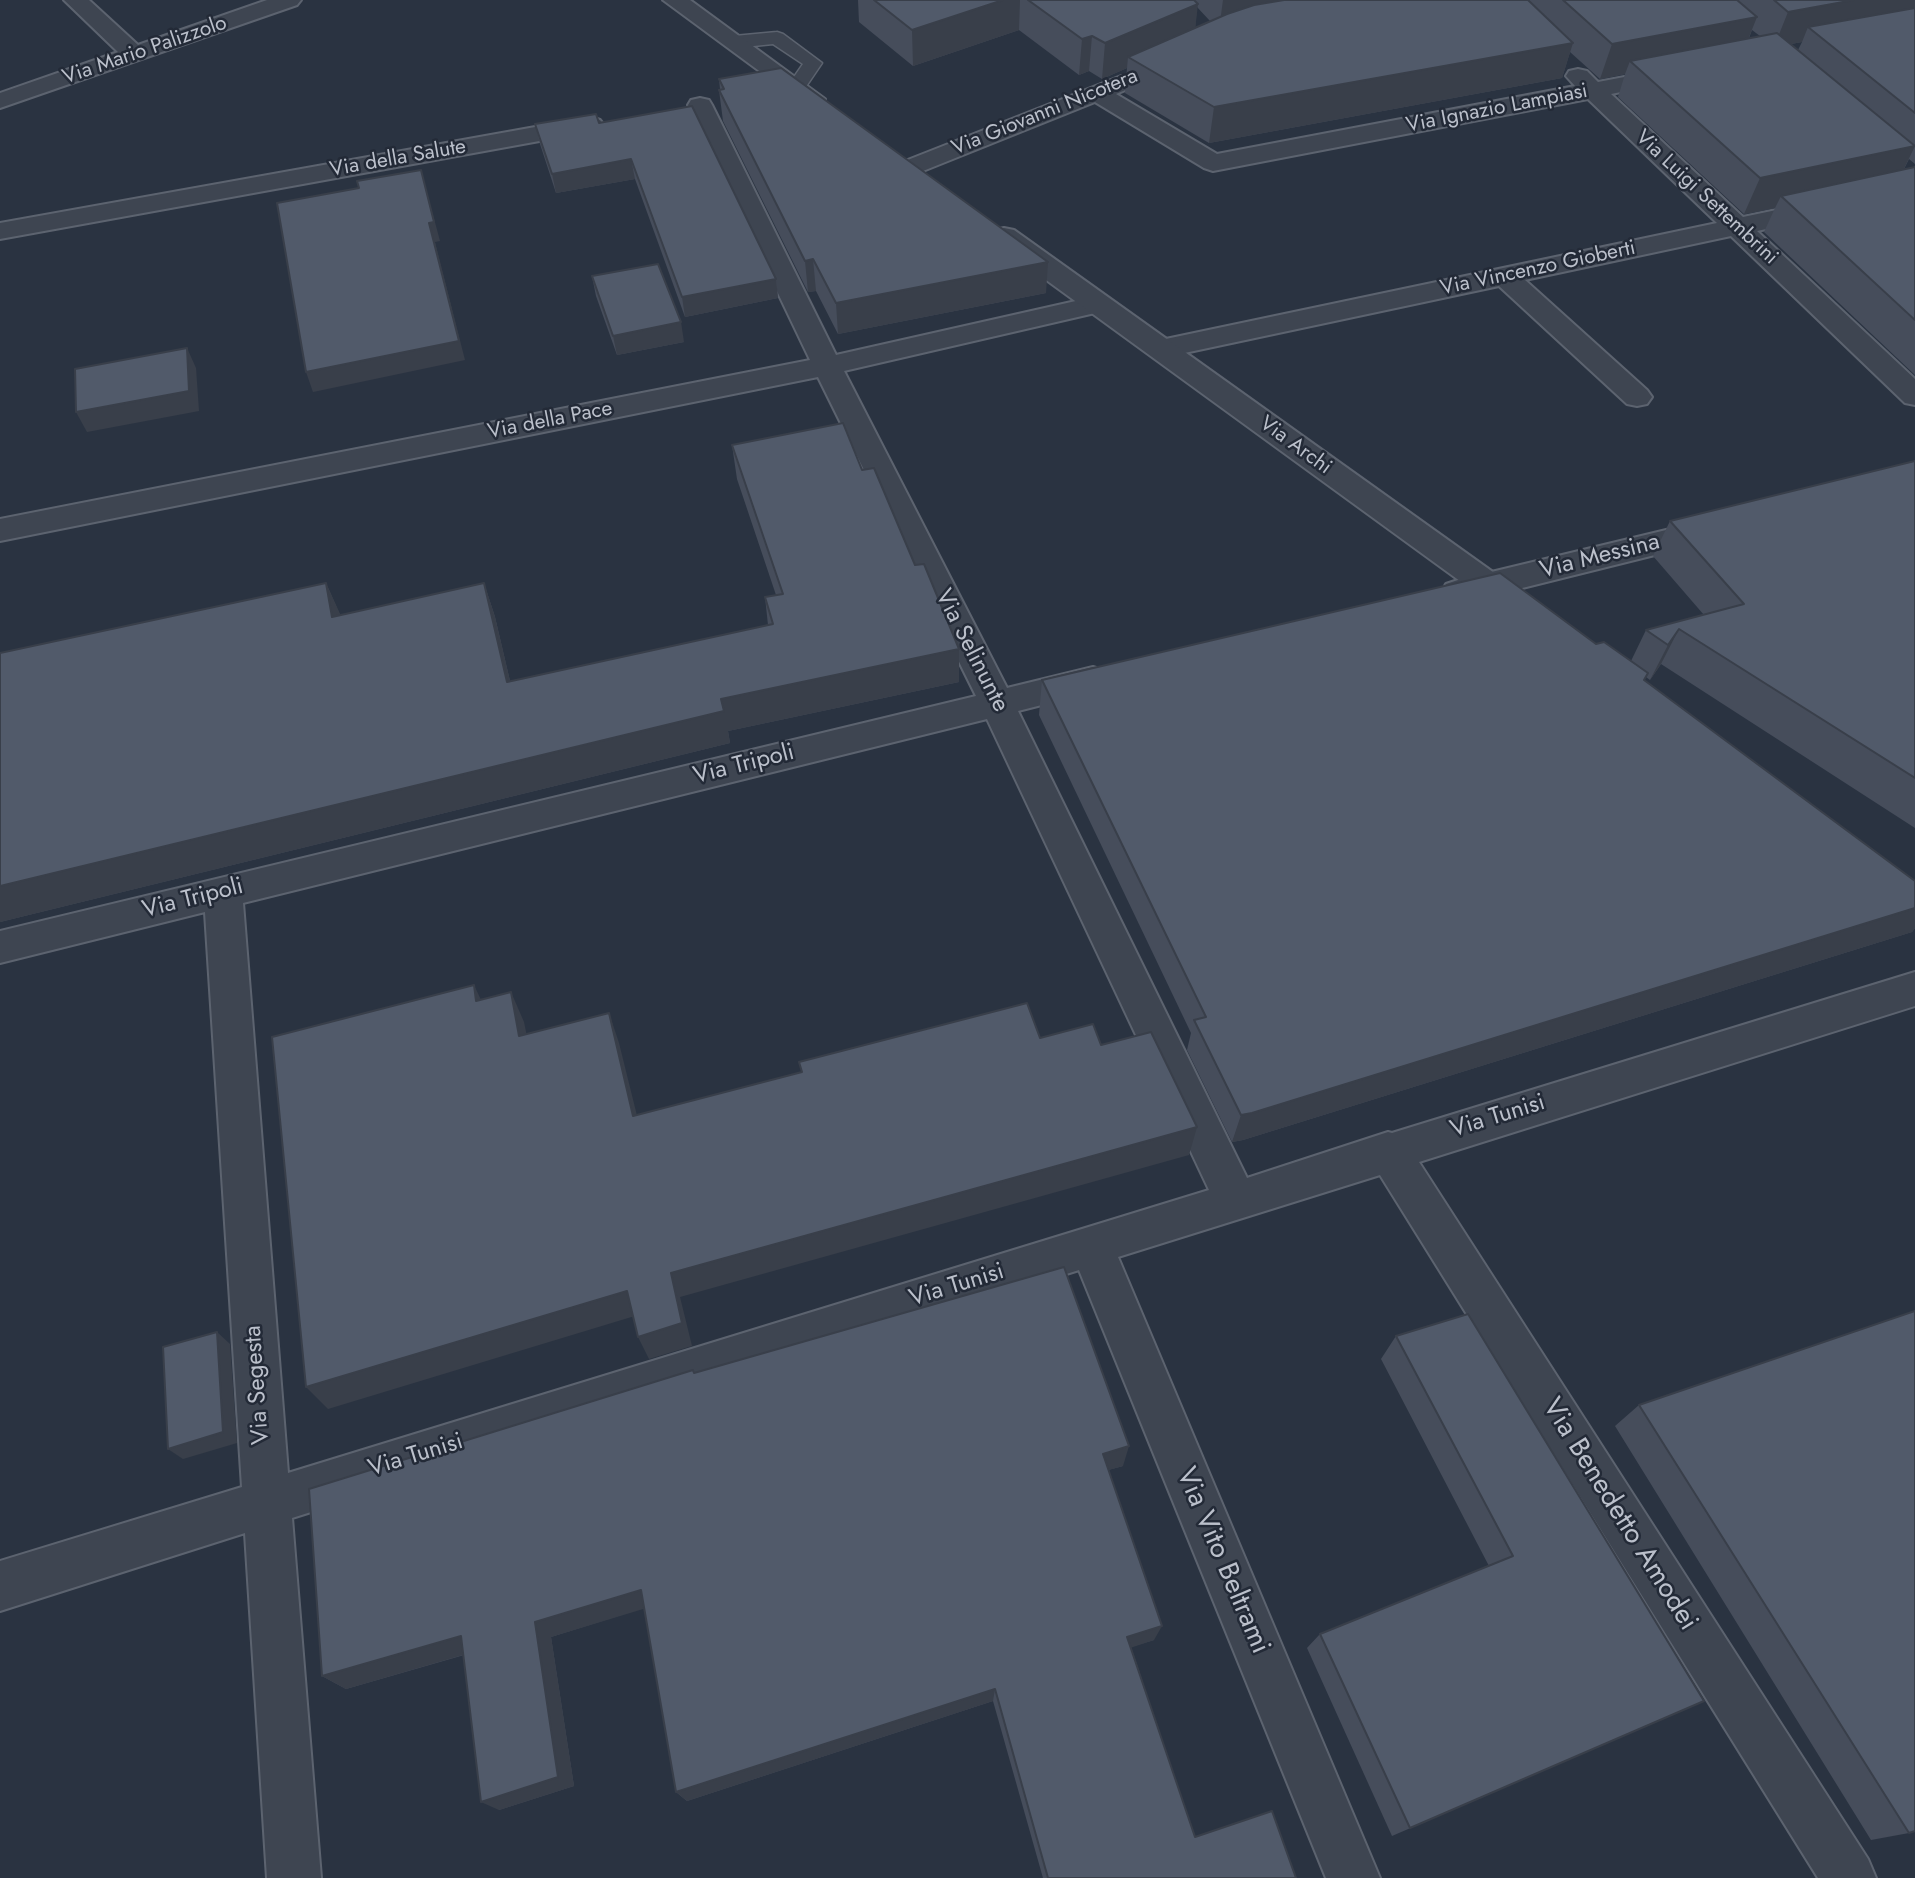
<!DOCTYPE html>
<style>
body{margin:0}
canvas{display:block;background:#2a3341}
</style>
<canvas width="1915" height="1878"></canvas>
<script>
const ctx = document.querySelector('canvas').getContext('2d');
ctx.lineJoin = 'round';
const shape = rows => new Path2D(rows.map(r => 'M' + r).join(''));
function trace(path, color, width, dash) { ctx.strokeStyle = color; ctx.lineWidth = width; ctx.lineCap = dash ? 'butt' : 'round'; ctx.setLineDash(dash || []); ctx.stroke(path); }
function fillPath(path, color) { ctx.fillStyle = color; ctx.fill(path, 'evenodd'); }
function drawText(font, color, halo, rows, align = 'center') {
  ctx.font = font + ' Jost,sans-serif'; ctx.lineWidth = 5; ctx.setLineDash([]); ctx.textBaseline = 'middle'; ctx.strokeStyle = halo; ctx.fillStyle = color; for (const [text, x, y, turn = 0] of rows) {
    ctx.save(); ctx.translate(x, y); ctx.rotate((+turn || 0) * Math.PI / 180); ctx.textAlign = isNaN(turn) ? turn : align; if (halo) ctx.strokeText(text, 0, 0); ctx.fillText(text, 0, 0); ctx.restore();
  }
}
const service = shape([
 [777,32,783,34,822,63,803,91,796,93,787,87,803,64,773,44,734,48,725,42,734,36,777,32]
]);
const minor = shape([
 [64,0,89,0,138,45,267,0,301,0,297,5,0,108,0,93,118,52,64,0],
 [1672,68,1681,70,1684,75,1681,80,1611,94,1743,217,1915,181,1915,197,1757,231,1915,379,1915,405,1905,403,1731,236,1525,280,1647,390,1652,397,1647,404,1637,406,1627,404,1499,286,1161,358,1151,355,1147,349,1151,343,1161,340,1717,223,1588,99,1213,171,1204,168,1095,102,918,173,909,176,900,173,896,168,900,163,1121,76,1130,78,1133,83,1130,88,1116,94,1217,154,1575,86,1566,76,1569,71,1578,69,1587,71,1598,82,1672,68],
 [700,98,709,100,712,105,836,355,1098,296,1108,298,1112,304,1108,310,844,371,1007,688,1093,667,1105,671,1110,680,1105,689,1018,711,1247,1178,1388,1132,1392,1133,1915,972,1915,1006,1419,1162,1868,1859,1876,1878,1818,1878,1380,1175,1118,1257,1380,1878,1326,1878,1079,1270,292,1518,321,1878,267,1878,245,1533,0,1611,0,1561,242,1487,205,912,0,963,0,931,976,696,818,377,0,541,0,519,810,360,688,105,691,100,700,98],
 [987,719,1209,1190,288,1473,243,903,987,719],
 [591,117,600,120,604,125,600,130,0,239,0,223,591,117],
 [1712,519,1723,522,1728,530,1723,538,1458,604,1446,600,1442,592,1446,584,1458,580,1712,519]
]);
const tertiary = shape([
 [663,0,690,0,825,99,822,104,813,106,804,104,663,0],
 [1004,228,1014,230,1532,600,1537,608,1532,616,1520,620,1508,616,994,242,991,236,994,230,1004,228]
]);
trace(service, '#5c636f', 3);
trace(minor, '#5c636f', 4);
trace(tertiary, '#5c636f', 4);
fillPath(service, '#3e4551');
fillPath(minor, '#3e4551');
fillPath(tertiary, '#3e4551');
fillPath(shape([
 [858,0,1915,0,1915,164,1909,159,1904,169,1915,167,1915,375,1764,232,1775,208,1744,214,1618,97,1625,74,1600,79,1570,52,1562,78,1209,143,1125,93,1127,68,1102,79,1089,71,1079,75,1019,30,913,66,859,22],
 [1197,7,1210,21,1195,28],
 [1752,30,1760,36,1749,38],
 [1802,42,1798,50,1791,44],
 [719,79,1046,293,838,334,816,291,808,292,723,121,719,90,720,89],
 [599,123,776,279,778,298,685,317,635,179,556,193,540,144,535,124],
 [592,276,684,342,617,355,596,296],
 [732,445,862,470,959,649,959,682,728,731,730,743,0,922,326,583,340,615,484,583,495,617,510,681,768,625,765,597,776,595,737,479],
 [1915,461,1915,828,1661,664,1650,680,1646,677,1644,680,1915,881,1915,928,1912,932,1243,1140,1232,1142,1187,1050,1191,1033,1039,715,1042,680,1596,644,1631,661,1646,630,1704,615,1653,556,1670,521],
 [1396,1336,1704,1701,1392,1836,1307,1648,1320,1634,1489,1566,1381,1359],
 [695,1372,1123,1466,1108,1470,1154,1640,1131,1647,1195,1837,1296,1878,1043,1878,993,1701,687,1801,676,1792,644,1608,551,1637,574,1786,499,1810,464,1655,346,1689,322,1676],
 [1639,1405,1909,1833,1871,1840,1615,1426]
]), '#464d5b');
fillPath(shape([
 [1003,0,1020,0,1019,30,913,66,912,30],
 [1223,0,1371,0,1219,30],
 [1854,0,1915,0,1915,21,1808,27,1802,42,1774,47,1788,12],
 [1198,4,1194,39,1128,57,1127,68,1102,79,1105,43],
 [1757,17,1743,52,1630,61,1625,74,1600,79,1612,44],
 [1092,36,1089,71,1079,75,1082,39],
 [1573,43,1562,78,1209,143,1214,107],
 [1915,146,1897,183,1781,196,1775,208,1744,214,1760,178],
 [631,159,635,179,556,193,552,174],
 [421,170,440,241,435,242,465,360,313,392,306,372,429,223],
 [813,259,816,291,808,292,805,261],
 [1048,262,1046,293,838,334,836,303],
 [776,279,778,298,685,317,682,297],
 [681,322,684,342,617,355,613,336],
 [187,348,196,368,199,411,87,432,76,412],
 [326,583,341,616,332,617],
 [484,583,495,617,518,715,507,682],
 [1679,629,1661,664,1650,680,1668,645],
 [959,649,959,682,728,731,730,743,0,922,0,886,721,699],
 [1915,908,1915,928,1912,932,1243,1140,1232,1142,1241,1115],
 [474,985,488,1015,476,1001],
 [511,992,524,1022,533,1066,519,1036],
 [609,1013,619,1043,644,1144,633,1116],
 [1197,1127,1189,1155,680,1297,692,1346,649,1359,638,1337,671,1273],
 [627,1291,638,1315,328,1409,306,1387],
 [217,1332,230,1344,237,1443,183,1459,168,1449],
 [1129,1446,1123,1466,1098,1473,1103,1454],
 [641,1590,653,1606,551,1637,574,1786,499,1810,481,1802,535,1622],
 [1162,1626,1154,1640,1121,1651,1127,1637],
 [461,1636,480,1650,346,1689,322,1676],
 [995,1689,993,1701,687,1801,676,1792]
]), '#393f4a');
const building = shape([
 [874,0,1003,0,912,30,874,0],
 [1028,0,1194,0,1198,4,1105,43,1092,36,1082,39,1028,0],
 [1284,0,1528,0,1573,43,1214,107,1128,57,1227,14,1254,5,1284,0],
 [1563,0,1737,0,1757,17,1612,44,1563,0],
 [1774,0,1854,0,1788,12,1774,0],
 [1915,8,1915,113,1808,27,1915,8],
 [1777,33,1915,146,1760,178,1630,61,1777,33],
 [781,68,1048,262,836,303,813,259,805,261,719,90,724,89,719,79,781,68],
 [692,106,776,279,682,297,631,159,552,174,535,124,596,114,599,123,692,106],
 [1915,167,1915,320,1781,196,1915,167],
 [421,170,434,222,429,223,459,341,306,372,277,203,359,188,357,181,421,170],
 [658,264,681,322,613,336,592,276,658,264],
 [187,348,189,391,76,412,75,369,187,348],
 [843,423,862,470,874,468,915,565,924,564,959,649,721,699,724,711,0,886,0,653,326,583,332,617,484,583,507,682,773,624,765,597,783,594,732,445,843,423],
 [1915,461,1915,778,1679,629,1668,645,1646,630,1744,604,1670,521,1915,461],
 [1500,573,1596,644,1604,642,1648,673,1644,680,1915,881,1915,908,1252,1113,1241,1115,1194,1020,1206,1017,1042,680,1500,573],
 [474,985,476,1001,511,992,519,1036,609,1013,633,1116,802,1072,799,1062,1027,1003,1040,1038,1093,1024,1101,1045,1151,1032,1197,1127,671,1273,682,1323,638,1337,627,1291,306,1387,272,1037,474,985],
 [1064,1267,1129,1446,1103,1454,1162,1626,1127,1637,1195,1837,1272,1811,1296,1878,1048,1878,995,1689,676,1792,641,1590,535,1622,558,1777,481,1802,461,1636,322,1676,309,1489,693,1370,694,1373,1064,1267],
 [1915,1311,1915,1831,1909,1833,1639,1405,1915,1311],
 [1468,1314,1704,1701,1410,1828,1320,1634,1513,1556,1396,1336,1468,1314],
 [217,1332,223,1432,168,1449,163,1347,217,1332]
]);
fillPath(building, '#515a6a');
trace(building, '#393f4a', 2);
drawText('21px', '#bbc0cb', '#232a37', [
 ["Via Mario Palizzolo",145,51,-19],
 ["Via Ignazio Lampiasi",1497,109,-11],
 ["Via Giovanni Nicotera",1045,113,-22],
 ["Via della Salute",398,159,-10],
 ["Via Luigi Settembrini",1706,198,43],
 ["Via Vincenzo Gioberti",1538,269,-12],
 ["Via della Pace",550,421,-11],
 ["Via Archi",1295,446,36]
]);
drawText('24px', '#bbc0cb', '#232a37', [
 ["Via Messina",1600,557,-14],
 ["Via Selinunte",971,651,63],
 ["Via Tripoli",744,765,-14],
 ["Via Tripoli",193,899,-14],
 ["Via Tunisi",1498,1117,-17],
 ["Via Tunisi",957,1286,-17],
 ["Via Segesta",258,1385,-94],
 ["Via Tunisi",416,1456,-17]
]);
drawText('28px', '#bbc0cb', '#232a37', [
 ["Via Benedetto Amodei",1619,1515,58],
 ["Via Vito Beltrami",1222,1561,67]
]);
</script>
